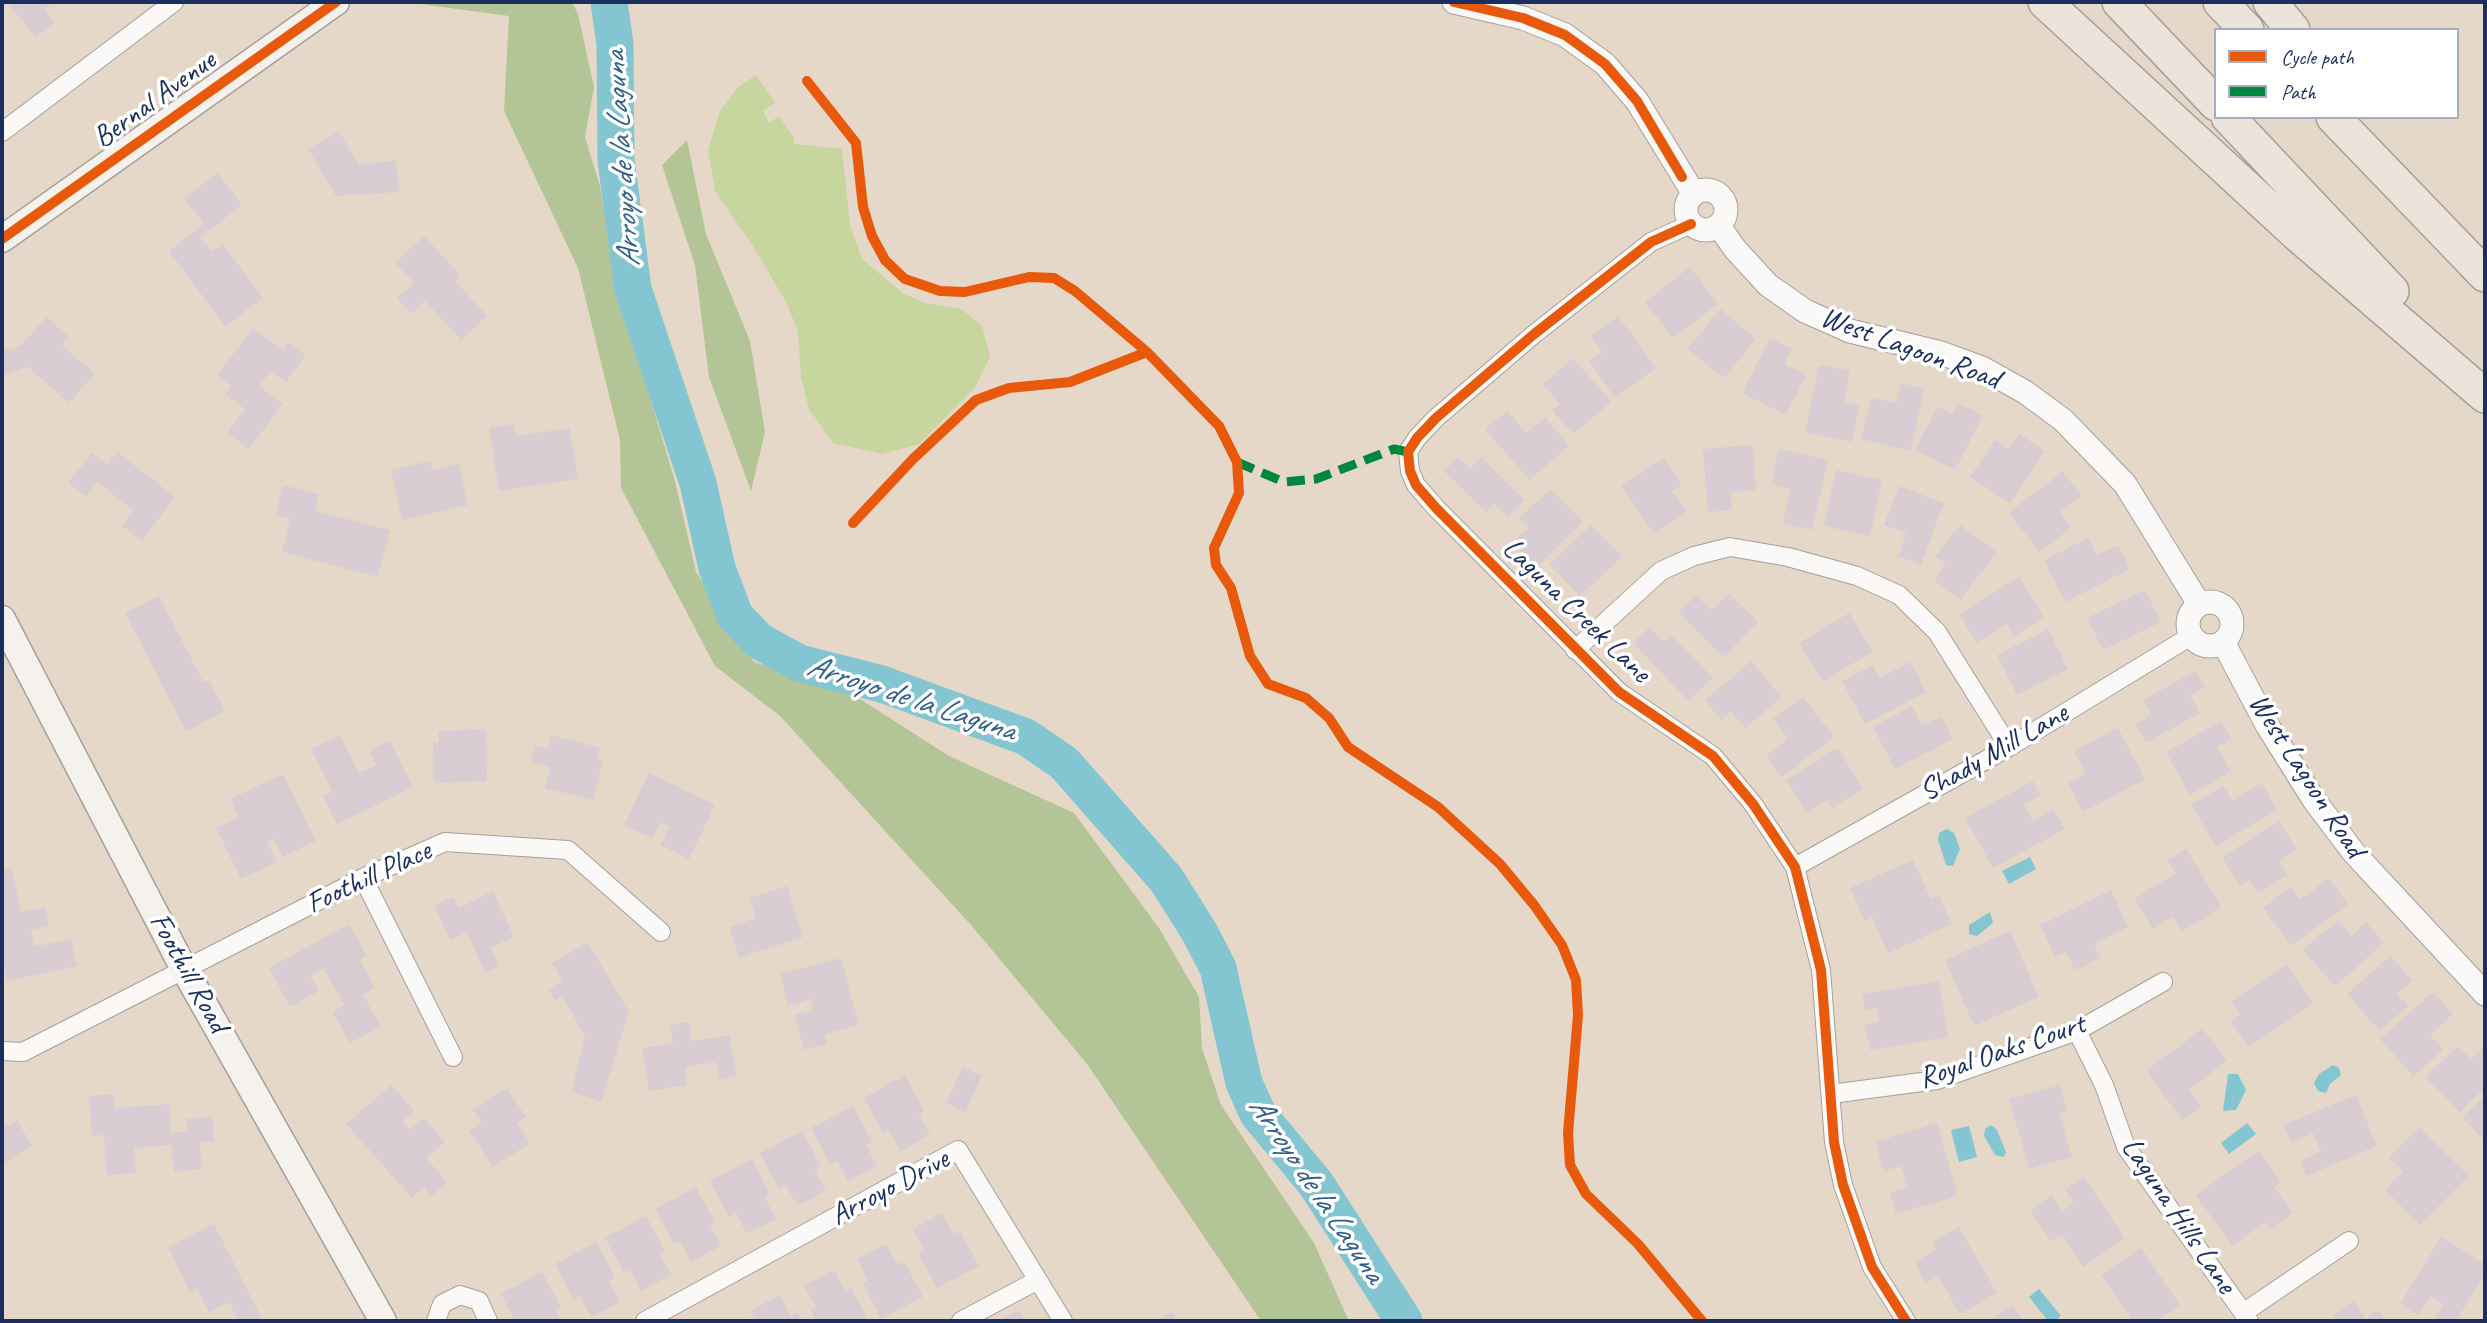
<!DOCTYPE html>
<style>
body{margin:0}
#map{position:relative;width:2487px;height:1323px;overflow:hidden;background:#e6d8c9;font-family:Caveat,sans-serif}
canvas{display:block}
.frame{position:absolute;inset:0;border:4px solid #1b2f5e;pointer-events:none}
.legend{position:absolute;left:2214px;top:28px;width:245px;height:91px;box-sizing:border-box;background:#fff;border:2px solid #a4acbf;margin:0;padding:9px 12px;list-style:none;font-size:21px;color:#1b2f5e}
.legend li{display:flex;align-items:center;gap:14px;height:35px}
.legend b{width:35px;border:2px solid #a4acbf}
</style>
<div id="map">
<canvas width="2487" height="1323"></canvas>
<div class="frame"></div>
<ul class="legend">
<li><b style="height:9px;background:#e8590c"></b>Cycle path</li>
<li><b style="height:9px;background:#00873e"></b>Path</li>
</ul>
</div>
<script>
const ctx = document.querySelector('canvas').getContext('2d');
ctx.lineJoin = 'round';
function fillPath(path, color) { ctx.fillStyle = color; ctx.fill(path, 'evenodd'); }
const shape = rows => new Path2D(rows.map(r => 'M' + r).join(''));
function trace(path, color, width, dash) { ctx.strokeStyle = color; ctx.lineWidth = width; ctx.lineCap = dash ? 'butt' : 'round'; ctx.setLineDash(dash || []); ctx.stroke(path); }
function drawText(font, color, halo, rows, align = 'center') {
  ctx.font = font + ' Caveat,sans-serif'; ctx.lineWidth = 7; ctx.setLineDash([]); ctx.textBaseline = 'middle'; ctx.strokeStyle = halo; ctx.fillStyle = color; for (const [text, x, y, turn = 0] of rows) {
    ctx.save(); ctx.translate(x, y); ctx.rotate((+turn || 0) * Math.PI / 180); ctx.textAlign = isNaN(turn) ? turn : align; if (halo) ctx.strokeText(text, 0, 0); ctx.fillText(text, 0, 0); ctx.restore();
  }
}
fillPath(shape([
 [756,75,775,103,763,111,769,123,779,116,794,138,794,144,842,149,850,225,862,259,904,294,925,303,961,309,982,326,990,357,975,388,919,444,882,454,833,443,809,409,801,377,798,331,786,302,753,246,715,191,708,150,720,111,738,87]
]), '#c7d59f');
fillPath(shape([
 [405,2,572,2,578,14,594,87,585,137,600,186,617,288,675,481,696,572,754,662,854,695,949,756,1074,813,1159,928,1199,997,1202,1048,1221,1105,1314,1243,1349,1321,1261,1321,1087,1064,971,925,780,716,715,666,621,488,620,440,578,268,504,111,509,16],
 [687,140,706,234,750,341,765,432,751,491,709,377,695,265,662,165]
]), '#b3c596');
fillPath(shape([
 [1947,829,1954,833,1960,849,1953,866,1946,865,1938,840,1939,833],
 [2030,857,2036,869,2009,884,2002,871],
 [1990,912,1993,923,1977,936,1969,934,1969,925],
 [2333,1065,2339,1068,2341,1075,2330,1084,2326,1093,2318,1091,2314,1083,2319,1074],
 [2228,1074,2238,1074,2246,1090,2236,1110,2223,1111],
 [2247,1123,2256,1134,2229,1154,2221,1143],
 [1991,1125,1997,1130,2006,1152,2004,1157,1995,1155,1984,1136,1985,1129],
 [1969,1126,1977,1157,1959,1162,1951,1130],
 [2039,1289,2061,1316,2055,1321,2048,1321,2029,1297]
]), '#83c6d2');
trace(shape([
 [609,2,615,44,616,160,633,289,698,483,717,568,735,616,759,641,799,663,882,684,1026,737,1064,763,1166,879,1200,933,1218,968,1244,1083,1258,1114,1316,1184,1404,1321]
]), '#83c6d2', 37);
fillPath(shape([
 [7,2,53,2,44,10,54,22,36,37],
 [339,131,359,165,396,160,399,192,336,196,308,149],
 [218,173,242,205,200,237,212,252,223,244,263,298,225,326,169,251,204,224,184,198],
 [424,236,460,275,455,281,487,316,461,340,425,301,411,314,397,298,414,283,395,262],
 [1690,267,1718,304,1673,338,1645,302],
 [1720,309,1756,339,1724,378,1688,349],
 [1618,316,1656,368,1615,398,1589,361,1602,352,1591,336],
 [46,317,69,337,62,345,95,374,69,403,28,367,2,376,2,352,21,346],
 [253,328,283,350,288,342,306,355,286,382,271,371,259,386,283,404,249,449,227,433,245,409,225,394,231,386,217,375],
 [1770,338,1792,349,1785,364,1806,375,1786,415,1742,393],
 [1573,358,1611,402,1573,434,1552,410,1560,404,1543,384],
 [1819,365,1850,371,1844,403,1859,406,1852,442,1805,432],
 [1901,383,1925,389,1910,451,1861,439,1871,398,1896,403],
 [1958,403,1983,416,1955,470,1915,450,1938,406,1952,414],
 [1507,411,1527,433,1545,417,1569,446,1529,480,1485,429],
 [514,424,516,436,570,428,578,479,499,491,489,428],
 [2019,434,2045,451,2010,503,1970,477,1995,440,2009,449],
 [1753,445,1756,490,1731,492,1732,510,1708,512,1703,449],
 [1779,449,1828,460,1812,530,1783,523,1790,489,1771,484],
 [117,452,175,497,142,541,122,526,134,511,97,482,86,496,68,483,92,453,107,464],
 [1458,457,1470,469,1481,457,1525,500,1508,517,1494,504,1486,512,1444,471],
 [1664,458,1682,485,1672,491,1687,512,1654,534,1621,486],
 [430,461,432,470,459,464,468,505,402,520,391,470],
 [1836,470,1882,480,1870,536,1824,526],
 [2063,472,2082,496,2060,512,2071,528,2039,552,2009,512],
 [283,485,319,494,315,511,390,530,378,577,282,552,290,519,275,515],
 [1899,486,1944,503,1921,565,1898,556,1906,533,1884,525],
 [1551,489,1583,522,1536,567,1513,542,1529,528,1519,518],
 [1591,525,1622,557,1580,596,1549,564],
 [1960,525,1997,552,1960,600,1934,580,1946,564,1935,556],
 [2088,538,2097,555,2118,545,2130,569,2065,602,2044,560],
 [2019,577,2044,617,2014,636,2007,624,1977,643,1959,614],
 [2145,590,2161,622,2103,650,2087,618],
 [1728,593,1758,622,1723,658,1678,613,1696,595,1711,610],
 [159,596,204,683,209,680,225,711,186,731,125,613],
 [1849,613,1873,651,1823,682,1799,643],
 [1650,627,1664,641,1671,635,1713,678,1689,701,1633,643],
 [2048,629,2068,669,2017,695,1997,655],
 [1751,661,1782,697,1745,728,1731,711,1721,720,1705,700],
 [1911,662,1926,692,1865,724,1842,681,1873,665,1879,678],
 [2195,671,2205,687,2190,695,2200,713,2146,743,2135,724,2151,715,2143,700],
 [1803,697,1834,737,1782,777,1766,756,1788,739,1773,719],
 [1912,706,1922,726,1941,716,1953,739,1895,769,1873,727],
 [2221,721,2231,739,2217,747,2231,771,2190,795,2166,752],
 [2118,728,2145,779,2083,812,2068,783,2086,774,2074,751],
 [486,729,487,781,434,783,433,743,439,743,438,731],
 [340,735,359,773,376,765,369,751,390,741,413,787,337,824,323,796,332,791,311,749],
 [551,735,600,748,597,760,603,761,593,800,545,788,550,766,531,762,535,745,548,749],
 [1838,748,1863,789,1832,808,1827,800,1807,813,1786,780],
 [649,773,715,805,689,859,660,845,669,827,660,823,653,839,624,825],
 [283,774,316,841,283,857,274,839,267,842,277,862,241,879,216,828,239,817,230,799],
 [2033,781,2041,795,2024,804,2033,821,2053,809,2065,829,1993,868,1965,818],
 [2262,783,2277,810,2216,846,2191,805,2223,786,2232,800],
 [2279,821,2297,850,2279,861,2287,875,2258,893,2249,880,2240,886,2222,857],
 [2186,849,2222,907,2182,931,2173,916,2152,928,2134,899,2176,873,2168,860],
 [1913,860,1931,899,1939,896,1952,924,1888,953,1872,917,1865,921,1850,888],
 [12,869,21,912,45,907,49,926,31,930,34,947,71,939,77,966,7,981,2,959,2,871],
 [2329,878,2348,904,2291,946,2263,908,2291,887,2300,900],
 [787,886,803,937,739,958,729,927,756,918,749,898],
 [2111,890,2128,927,2094,944,2101,958,2075,970,2066,952,2055,957,2040,925],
 [493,891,514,937,490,948,499,966,485,973,467,932,450,940,434,905,453,897,459,908],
 [2338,920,2352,936,2366,922,2384,943,2335,986,2303,950],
 [349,924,367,956,360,960,375,988,363,995,381,1026,350,1043,332,1012,344,1005,324,969,310,976,319,991,290,1007,269,968],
 [2010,931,2039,997,1974,1026,1945,960],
 [588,942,629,1012,601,1102,571,1092,585,1036,562,996,555,1000,549,990,563,982,552,963],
 [2390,956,2413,981,2397,994,2408,1006,2380,1031,2347,994],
 [841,958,859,1025,825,1034,827,1044,804,1050,795,1015,814,1010,811,999,788,1006,780,974],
 [2286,964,2313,1003,2248,1047,2230,1021,2240,1014,2231,1002],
 [1939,981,1948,1037,1870,1050,1865,1024,1879,1022,1877,1008,1865,1010,1862,994],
 [2433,992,2453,1014,2430,1035,2443,1050,2413,1076,2380,1039],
 [689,1022,692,1041,730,1035,736,1076,719,1079,716,1062,685,1067,687,1085,649,1091,642,1048,673,1043,670,1025],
 [2203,1029,2227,1061,2189,1089,2201,1106,2182,1120,2146,1070],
 [2458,1046,2471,1059,2483,1047,2485,1049,2485,1088,2460,1112,2425,1077],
 [963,1067,982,1076,965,1112,946,1103],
 [905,1075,924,1111,919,1114,930,1135,901,1151,889,1130,883,1133,864,1098],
 [391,1085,414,1111,403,1121,410,1130,424,1118,445,1142,426,1158,447,1182,431,1196,424,1187,412,1198,346,1124],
 [2060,1085,2067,1111,2059,1113,2072,1157,2029,1169,2009,1099],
 [507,1088,526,1117,517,1123,530,1143,493,1167,469,1131,482,1123,473,1110],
 [114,1094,115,1108,169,1104,171,1133,187,1131,186,1119,213,1117,214,1141,200,1142,202,1169,174,1172,171,1145,134,1148,136,1173,107,1175,104,1135,92,1136,89,1096],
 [2356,1095,2377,1146,2306,1176,2300,1161,2321,1152,2313,1133,2291,1143,2283,1125],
 [2485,1095,2485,1141,2462,1117],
 [853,1106,872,1142,866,1145,877,1166,848,1181,837,1161,830,1164,811,1128],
 [17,1120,32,1146,2,1164,2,1129],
 [1937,1123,1958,1196,1896,1214,1890,1193,1908,1187,1901,1166,1884,1171,1875,1142],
 [2419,1127,2469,1176,2420,1225,2385,1190,2403,1171,2389,1158],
 [802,1131,821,1166,815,1170,826,1191,797,1206,786,1185,779,1189,760,1153],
 [2259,1150,2281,1182,2274,1187,2293,1213,2271,1229,2266,1222,2232,1246,2196,1195],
 [752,1159,770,1194,765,1198,776,1219,747,1234,736,1213,729,1217,710,1181],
 [2084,1177,2125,1238,2083,1267,2062,1235,2051,1242,2030,1210,2052,1195,2062,1211,2074,1203,2065,1190],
 [696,1187,715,1222,710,1225,721,1246,691,1262,680,1241,674,1244,655,1209],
 [942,1213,953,1234,960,1231,979,1266,937,1288,918,1253,924,1250,913,1229],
 [646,1216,665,1251,660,1254,671,1275,641,1291,630,1270,624,1273,605,1238],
 [214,1224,262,1319,259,1321,238,1321,229,1302,209,1312,197,1288,190,1292,168,1247],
 [1959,1227,1997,1293,1960,1314,1938,1276,1926,1283,1914,1262,1936,1250,1932,1242],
 [2441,1237,2485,1264,2485,1274,2456,1321,2432,1321,2443,1304,2431,1296,2419,1315,2400,1304],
 [596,1242,615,1277,609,1281,621,1302,591,1317,580,1296,573,1300,555,1264],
 [886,1244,898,1265,904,1261,923,1297,881,1319,863,1284,868,1280,857,1259],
 [2141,1248,2180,1305,2156,1321,2133,1321,2101,1275],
 [834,1270,845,1291,851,1288,869,1321,816,1321,810,1310,816,1307,804,1286],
 [542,1272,561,1307,555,1310,561,1321,515,1321,501,1294],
 [780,1295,791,1316,797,1313,802,1321,756,1321,750,1311],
 [2354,1301,2366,1319,2378,1310,2385,1321,2337,1321,2333,1315],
 [2012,1305,2024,1321,1989,1321],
 [1019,1310,1025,1321,998,1321],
 [1172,1312,1178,1321,1157,1321]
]), '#d9ccd3');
const minor = shape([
 [2,132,174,2],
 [1691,224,1651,242,1533,335,1436,418,1417,438,1408,452,1410,471,1416,485,1436,508,1619,692,1713,756,1753,804,1795,867,1821,970,1834,1142,1843,1185,1872,1267,1906,1321],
 [1575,650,1661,571,1694,556,1730,547,1788,557,1857,576,1899,595,1937,632,2009,747],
 [1795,867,2009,747,2191,636],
 [363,878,453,1057],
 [2077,1031,2104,1085,2126,1147,2249,1321],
 [2,1051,23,1052,363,878,445,842,568,850,661,932],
 [1831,1094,1937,1080,2077,1031,2163,982],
 [2243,1313,2349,1241],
 [436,1321,442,1304,460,1295,479,1301,488,1321],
 [645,1321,958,1150,1063,1321],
 [961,1321,1038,1280]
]);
const tertiary = shape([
 [1454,2,1523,18,1565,35,1605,64,1637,101,1694,194],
 '1686 210a20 20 0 1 1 40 0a20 20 0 1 1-40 0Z',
 [1719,226,1735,249,1768,285,1805,311,1850,331,1941,353,1982,368,2025,392,2063,420,2125,484,2199,604],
 '2188 624a22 22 0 1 1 44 0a22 22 0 1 1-44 0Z',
 [2223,642,2267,725,2314,800,2354,853,2485,994]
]);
const secondary = shape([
 [2,239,336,2],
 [2,619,184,969,383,1321]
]);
const motorway = shape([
 [2045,2,2298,235,2485,396],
 [2119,2,2216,104],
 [2220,2,2247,30],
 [2270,2,2293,30],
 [2228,117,2392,291],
 [2333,117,2485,275]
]);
trace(minor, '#a59f9c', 20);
trace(tertiary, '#a59f9c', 25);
trace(secondary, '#a59f9c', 29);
trace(motorway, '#a59f9c', 36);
trace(minor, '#fbf9f7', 18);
trace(tertiary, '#fbf9f7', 23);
trace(secondary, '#f5f1ec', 26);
trace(motorway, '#ece3db', 33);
trace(shape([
 [1237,462,1284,482,1316,479,1394,449,1408,452]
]), '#00873e', 9, [18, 9]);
trace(shape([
 [1454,2,1523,18,1565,35,1605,64,1637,101,1682,177],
 [807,81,856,143,863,207,872,236,885,260,905,279,940,291,965,292,1029,277,1054,278,1075,291,1147,352,1219,426,1237,462,1239,493,1214,548,1216,565,1231,588,1250,656,1268,684,1306,698,1329,718,1348,747,1438,807,1500,864,1534,905,1562,945,1576,980,1578,1015,1568,1133,1570,1165,1586,1194,1638,1244,1702,1321],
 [1691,224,1651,242,1533,335,1436,418,1417,438,1408,452,1410,471,1416,485,1436,508,1619,692,1713,756,1753,804,1795,867,1821,970,1834,1142,1843,1185,1872,1267,1906,1321],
 [2,239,336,2],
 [853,523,913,459,976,400,1009,388,1070,382,1147,352]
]), '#e8590c', 10);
drawText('30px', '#1b2f5e', '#fff', [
 ["Bernal Avenue",155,100,-36],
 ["West Lagoon Road",1910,349,20],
 ["Laguna Creek Lane",1576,611,44],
 ["Shady Mill Lane",1994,753,-30],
 ["West Lagoon Road",2306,776,57],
 ["Foothill Place",369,878,-25],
 ["Foothill Road",188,973,61],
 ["Royal Oaks Court",2002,1052,-19],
 ["Arroyo Drive",890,1188,-28],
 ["Laguna Hills Lane",2178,1216,56]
]);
drawText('italic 32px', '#316188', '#fff', [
 ["Arroyo de la Laguna",623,159,-94],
 ["Arroyo de la Laguna",911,699,18],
 ["Arroyo de la Laguna",1316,1190,56]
]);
</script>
